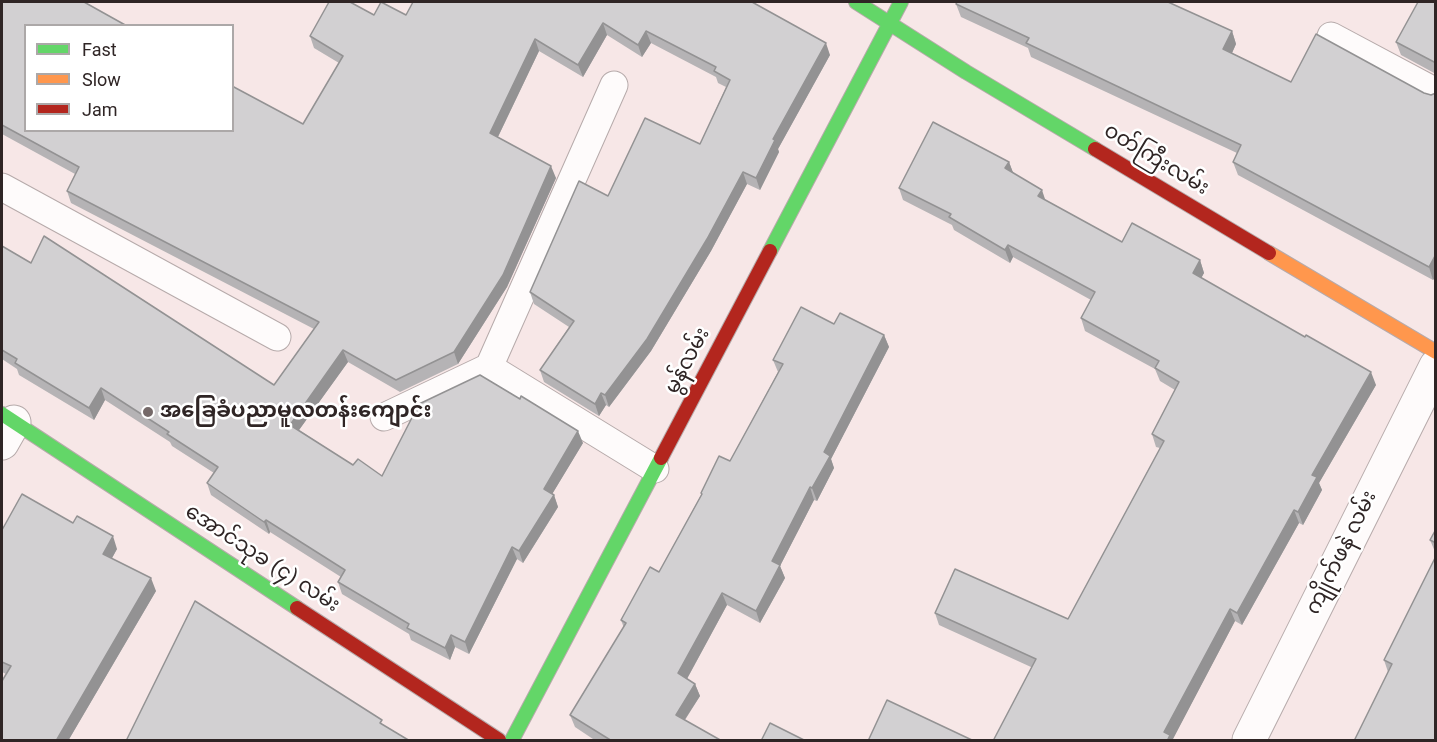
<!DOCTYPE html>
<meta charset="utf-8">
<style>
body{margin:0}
#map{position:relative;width:1437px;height:742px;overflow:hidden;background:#f7e7e7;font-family:Roboto,sans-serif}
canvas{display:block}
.frame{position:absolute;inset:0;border:3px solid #2f2525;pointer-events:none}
.legend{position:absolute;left:24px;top:24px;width:210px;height:108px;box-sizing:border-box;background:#fff;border:2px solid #aca8a8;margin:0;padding:8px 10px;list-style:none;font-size:18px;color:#2f2525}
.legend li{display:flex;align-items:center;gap:12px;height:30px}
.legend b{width:30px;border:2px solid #aca8a8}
</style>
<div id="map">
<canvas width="1437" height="742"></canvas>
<div class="frame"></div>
<ul class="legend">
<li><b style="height:8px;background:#63d668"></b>Fast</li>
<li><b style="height:8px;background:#ff974d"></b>Slow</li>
<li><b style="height:8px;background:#b3261e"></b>Jam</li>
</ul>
</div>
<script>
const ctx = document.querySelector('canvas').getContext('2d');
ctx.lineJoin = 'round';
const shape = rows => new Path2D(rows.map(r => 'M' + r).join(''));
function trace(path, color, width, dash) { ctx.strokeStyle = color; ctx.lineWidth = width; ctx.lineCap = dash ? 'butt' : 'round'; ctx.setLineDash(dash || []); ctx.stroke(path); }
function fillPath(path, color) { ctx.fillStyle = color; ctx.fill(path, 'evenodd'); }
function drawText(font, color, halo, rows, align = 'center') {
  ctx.font = font + ' Roboto,"Noto Sans Myanmar",sans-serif'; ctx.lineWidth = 5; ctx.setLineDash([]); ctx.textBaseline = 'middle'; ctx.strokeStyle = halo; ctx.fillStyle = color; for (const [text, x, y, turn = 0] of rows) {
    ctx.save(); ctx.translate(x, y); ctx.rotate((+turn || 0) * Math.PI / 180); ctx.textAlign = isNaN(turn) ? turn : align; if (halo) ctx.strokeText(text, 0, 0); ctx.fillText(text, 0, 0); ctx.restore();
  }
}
const lane = shape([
 [1331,36,1436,92],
 [2,187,277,337],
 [489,367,655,469],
 [384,417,489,367,614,85]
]);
const street = shape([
 [2,443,14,422],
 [1249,740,1436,366]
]);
const fast = shape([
 [856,2,966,72,1095,149],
 [770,251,901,2],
 [2,414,297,608],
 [512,740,661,458]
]);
const slow = shape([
 [1269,253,1436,352]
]);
const jam = shape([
 [1095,149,1269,253],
 [661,458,770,251],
 [297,608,499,740]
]);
trace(lane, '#b6aaaa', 29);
trace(street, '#b6aaaa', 35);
trace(fast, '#b6aaaa', 16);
trace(slow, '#b6aaaa', 16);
trace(jam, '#b6aaaa', 16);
trace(lane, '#fefbfb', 27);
trace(street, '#fefbfb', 33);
trace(fast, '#63d668', 14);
trace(slow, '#ff974d', 14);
trace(jam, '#b3261e', 14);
fillPath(shape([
 [2,2,26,26,303,124,339,63,314,48,310,36,374,15,752,2,830,55,778,149,779,152,760,190,747,184,711,251,651,351,609,407,606,405,599,416,544,382,540,370,569,327,534,304,530,292,608,196,700,144,726,87,718,83,716,77,651,43,642,57,607,35,583,77,539,51,498,137,556,178,507,287,458,364,400,392,348,362,299,430,353,465,382,476,583,443,552,494,554,495,558,507,523,563,517,559,469,654,455,647,450,660,411,640,409,634,342,594,338,582,341,577,270,532,269,534,211,495,207,483,214,473,172,446,170,442,105,400,94,420,19,375,17,369,2,359,2,246,31,263,274,385,314,329,71,203,67,191,75,174,2,134],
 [1436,2,1436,74,1401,55,1396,42],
 [956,4,1232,31,1236,44,1232,53,1291,82,1424,93,1431,95,1436,93,1436,276,1433,280,1238,175,1233,162,1237,153,1031,57,1028,48,961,17],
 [1009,162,1013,173,1045,200,1122,242,1200,260,1204,273,1201,278,1376,385,1319,483,1322,490,1303,525,1299,523,1242,625,1235,621,1172,740,1031,667,939,625,935,613,1068,619,1160,448,1156,447,1152,434,1175,390,1160,381,1155,369,1085,331,1081,318,1091,300,1013,257,1010,263,954,230,952,225,903,200,899,188],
 [834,324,884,335,889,347,831,459,834,468,817,501,814,500,780,566,785,578,760,623,727,605,687,679,695,684,700,696,685,720,722,741,596,741,575,727,570,715,624,628,621,620,659,572,701,495,701,493,730,461,778,372,773,360],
 [1436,529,1436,554,1430,540],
 [2,530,117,549,112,558,156,591,68,741,2,741,6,674,2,672],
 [1436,556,1436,741,1388,672,1384,660]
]), '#b5b3b5');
fillPath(shape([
 [603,23,607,35,583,77,578,65],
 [646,31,651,43,642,57,638,45],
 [1232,31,1236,44,1228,62,1223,49],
 [535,39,539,51,494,145,490,133],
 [826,43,830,55,778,149,779,152,760,190,756,178,773,139],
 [1009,162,1014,175,1005,168],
 [551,166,556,178,507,287,458,364,454,352],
 [743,172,747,184,711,251,651,351,609,407,605,395],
 [1042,190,1046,202,1038,196],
 [1008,245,1013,257,1010,263,1005,250],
 [1436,254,1436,276,1433,280,1429,267],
 [1200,260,1204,273,1197,286,1193,273],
 [884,335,889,347,831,459,834,468,817,501,812,488,824,452],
 [343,350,348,362,294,437,290,425],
 [1371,372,1376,385,1319,483,1322,490,1303,525,1298,512,1312,475],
 [101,388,105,400,94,420,89,408],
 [601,393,606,405,599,416,595,404],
 [578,431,583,443,548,501,544,489],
 [810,487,814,500,780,566,785,578,760,623,756,611,772,561],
 [554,495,558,507,523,563,519,551],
 [1294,510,1299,523,1242,625,1237,613],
 [266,520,270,532,269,534,264,522],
 [113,536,117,549,107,567,103,554],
 [512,547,517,559,469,654,465,642],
 [151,578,156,591,68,741,56,741],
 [722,593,727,605,683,686,678,673],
 [1230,609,1235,621,1172,741,1167,741,1164,732],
 [451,635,455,647,450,660,445,648],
 [695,684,700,696,680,727,676,715]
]), '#939293');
const building = shape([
 [2,2,84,2,127,26,26,26,26,130,232,130,232,86,303,124,343,56,310,36,329,2,350,2,374,15,381,2,406,15,413,2,752,2,826,43,773,139,775,140,756,178,743,172,707,239,647,339,605,395,601,393,595,404,540,370,574,321,530,292,579,181,608,196,645,118,700,144,730,80,714,71,716,67,646,31,638,45,603,23,578,65,535,39,490,133,551,166,503,275,454,352,396,380,343,350,290,425,353,465,358,459,382,476,419,404,480,375,520,399,521,396,578,431,544,489,554,495,519,551,512,547,465,642,451,635,445,648,407,628,409,624,338,582,345,570,266,520,264,522,207,483,218,467,167,434,169,432,101,388,89,408,15,363,17,359,2,350,2,246,31,263,44,236,274,385,319,322,67,191,79,167,2,125,2,2],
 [957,2,1168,2,1232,31,1223,49,1291,82,1316,34,1424,93,1431,95,1436,93,1436,254,1429,267,1233,162,1241,145,1026,43,1029,38,956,4,957,2],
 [1418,2,1436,2,1436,63,1396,42,1418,2],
 [933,122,1009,162,1005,168,1042,190,1038,196,1122,242,1132,223,1200,260,1193,273,1305,337,1306,335,1371,372,1312,475,1317,477,1298,512,1294,510,1237,613,1230,609,1164,732,1170,735,1167,741,993,741,1036,659,935,613,955,569,1068,619,1164,441,1152,434,1179,382,1155,368,1159,361,1081,318,1095,292,1008,245,1005,250,949,217,951,214,899,188,933,122],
 [801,307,834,324,840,313,884,335,824,452,830,456,812,488,810,487,772,561,780,565,756,611,722,593,678,673,695,684,676,715,722,741,612,741,570,715,626,623,621,620,650,567,659,572,702,494,701,493,719,456,730,461,783,364,773,360,801,307],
 [22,494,73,523,77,516,113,536,103,554,151,578,56,741,2,741,2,681,11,666,2,662,2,530,22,494],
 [1436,529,1436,543,1430,540,1436,529],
 [1436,556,1436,741,1354,741,1392,664,1384,660,1436,556],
 [195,601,382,720,380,723,410,741,126,741,195,601],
 [887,700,974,741,868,741,887,700],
 [770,723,806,741,761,741,770,723]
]);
fillPath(building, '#d2d0d2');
trace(building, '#939293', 1.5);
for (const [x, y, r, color] of [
 [148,412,6,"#756969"]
]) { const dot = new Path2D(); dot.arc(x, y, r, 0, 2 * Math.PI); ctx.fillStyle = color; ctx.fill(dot); trace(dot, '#fff', 2); }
drawText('21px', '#2f2525', '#fff', [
 ["၀တ်ကြီးလမ်း",1156,160,31],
 ["မွန်လမ်း",688,361,-62],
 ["ကျိုက်ဖနဲ လမ်း",1342,553,-64],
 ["အောင်သုခ (၄) လမ်း",262,559,33]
]);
drawText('bold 21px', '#2f2525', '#fff', [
 ["အခြေခံပညာမူလတန်းကျောင်း",160,412]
], 'left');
</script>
